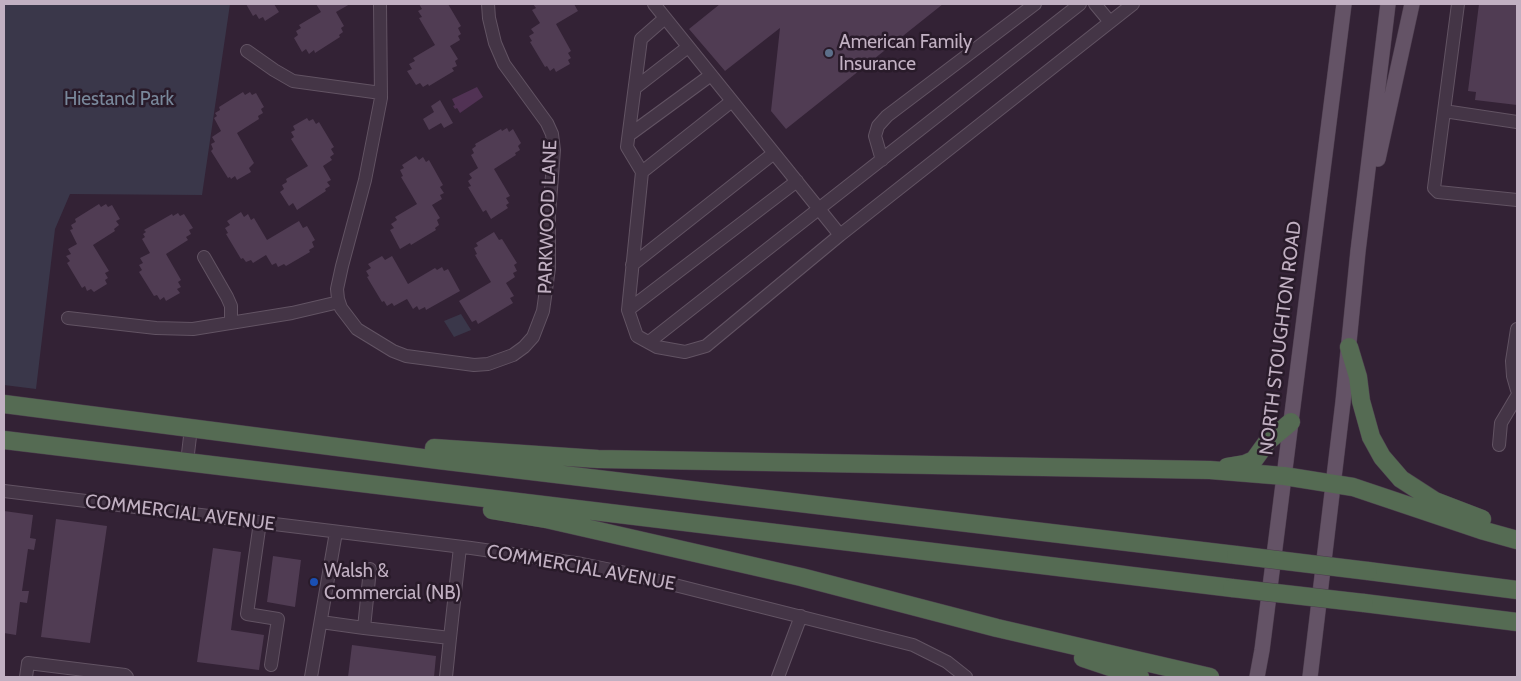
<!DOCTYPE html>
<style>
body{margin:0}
#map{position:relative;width:1521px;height:681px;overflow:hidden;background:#332235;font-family:Cabin,sans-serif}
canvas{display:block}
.frame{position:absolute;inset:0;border:5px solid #c1b0c2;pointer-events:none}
</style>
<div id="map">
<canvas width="1521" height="681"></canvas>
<div class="frame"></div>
</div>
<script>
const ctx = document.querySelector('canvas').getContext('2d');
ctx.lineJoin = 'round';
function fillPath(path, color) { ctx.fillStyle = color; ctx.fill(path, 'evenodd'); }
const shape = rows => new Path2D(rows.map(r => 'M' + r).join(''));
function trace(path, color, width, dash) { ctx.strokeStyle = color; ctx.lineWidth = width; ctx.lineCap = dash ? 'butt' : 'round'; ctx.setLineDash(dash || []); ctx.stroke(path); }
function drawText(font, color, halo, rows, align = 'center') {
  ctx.font = font + ' Cabin,sans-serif'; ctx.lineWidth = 5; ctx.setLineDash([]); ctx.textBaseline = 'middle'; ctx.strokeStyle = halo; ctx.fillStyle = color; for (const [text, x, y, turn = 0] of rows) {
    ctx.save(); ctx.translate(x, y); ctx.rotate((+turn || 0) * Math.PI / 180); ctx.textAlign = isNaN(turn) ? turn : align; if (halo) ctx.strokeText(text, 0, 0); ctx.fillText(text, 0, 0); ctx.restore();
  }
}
fillPath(shape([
 [4,4,230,4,202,195,70,194,55,229,36,389,4,385],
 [461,314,471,330,454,337,444,321]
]), '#3a374a');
fillPath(shape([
 [477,87,483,97,460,113,457,108,455,109,453,106,455,105,452,99]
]), '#513254');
fillPath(shape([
 [246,4,274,4,279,12,265,21,263,17,259,19,256,14,253,16],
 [316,4,350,4,336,12,344,26,341,28,343,32,339,35,340,37,315,53,314,50,309,54,306,49,302,52,294,38,298,35,296,31,301,28,299,25,321,12],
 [419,4,448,4,461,26,458,28,461,34,458,36,460,40,450,46,458,59,455,61,457,66,452,68,454,71,429,86,428,84,423,87,420,83,416,85,407,71,412,69,409,64,415,61,413,58,435,45,419,18,422,17,418,11,422,9],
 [533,4,574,4,578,11,556,24,571,51,568,53,571,58,568,60,570,64,556,72,554,68,550,71,547,66,545,67,530,42,532,41,529,36,534,33,531,29,540,23,532,10,536,8],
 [720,4,943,4,786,129,771,111,780,28,725,71,689,29],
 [1479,4,1517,4,1517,105,1475,100,1476,92,1468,91],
 [243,92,245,95,250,92,252,95,256,93,264,107,261,109,263,113,258,116,259,119,237,133,254,163,249,168,251,172,237,180,235,176,231,179,230,177,228,178,211,151,213,149,211,144,215,142,212,137,221,131,214,118,217,116,215,113,220,110,219,107],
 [440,100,453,123,444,128,441,123,429,130,423,119,434,112,431,106],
 [307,118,309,121,313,119,316,124,319,122,334,147,331,149,334,154,330,157,332,160,323,166,331,180,327,182,330,186,325,189,326,191,297,210,293,203,289,206,280,192,284,189,282,185,287,182,286,179,308,166,291,139,294,137,291,132,295,130,293,126],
 [507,128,509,132,513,129,521,143,518,146,520,150,515,153,516,155,494,169,510,196,506,198,509,203,506,205,508,208,491,219,486,210,483,212,468,187,471,186,468,181,472,178,469,174,478,168,471,155,474,153,472,149,476,146,475,144,501,129,502,131],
 [416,156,419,160,423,157,426,162,429,160,443,185,440,187,444,193,440,195,442,199,432,205,440,218,437,220,439,225,435,228,436,230,411,245,410,243,400,249,390,230,394,228,391,224,397,220,395,217,417,204,401,177,403,176,400,170,404,168,402,165],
 [99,204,101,207,106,204,108,207,112,205,120,219,116,221,119,225,114,229,115,231,93,245,109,271,105,273,108,278,105,280,107,284,94,292,91,289,87,291,85,286,82,288,67,263,70,261,66,256,71,254,68,249,77,244,70,230,73,229,71,225,76,222,75,219],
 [241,212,244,217,248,214,251,220,254,218,267,240,299,221,303,228,307,226,315,240,312,242,314,247,309,250,310,252,286,266,284,264,278,267,276,263,272,265,266,255,253,263,251,260,246,262,243,258,241,259,226,234,228,233,225,228,230,225,227,221],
 [178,213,180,216,184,214,193,228,189,230,191,234,186,237,188,240,166,254,181,280,178,282,181,287,177,289,180,293,166,301,164,297,160,300,157,295,154,296,139,272,142,270,139,265,143,263,140,258,150,253,142,239,145,237,143,234,146,232,144,230,172,214,173,216],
 [494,232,499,240,502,239,517,263,514,265,517,271,513,273,515,277,506,283,514,296,510,298,513,303,478,324,476,320,472,322,459,301,491,282,475,255,477,254,474,248,478,246,476,243],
 [382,256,385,260,392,256,408,284,435,268,437,270,442,267,444,271,448,269,460,291,426,310,425,307,419,310,417,306,413,309,407,299,394,306,392,303,387,306,384,301,382,302,367,277,369,276,366,271,371,268,368,264],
 [4,511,33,515,30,538,36,539,34,550,28,549,22,591,29,591,27,603,20,602,16,635,4,633],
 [56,519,107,526,90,643,41,637],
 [213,548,241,552,231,630,264,635,259,670,197,662],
 [273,556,301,560,295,607,267,602],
 [352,645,436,656,434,677,348,677]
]), '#503c53');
const minor = shape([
 [380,4,381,98,365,180,342,266,337,289,338,299,341,308,357,329,393,351,406,356,474,365,488,364,513,355,524,347,533,337,543,311,549,268,549,215,554,150,552,134,547,123,504,64,495,43,489,18,488,4],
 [654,4,840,235,706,346,685,352,657,347,637,336,628,310,642,172,627,147,641,39,665,18],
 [1095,4,1110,22],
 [1458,4,1434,188,1438,192,1517,200],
 [247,51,274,70,293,81,381,93],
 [635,88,688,47],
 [1444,111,1517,122],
 [629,135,711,75],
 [882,160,875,136,878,126,887,116,1035,4],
 [642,172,732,101],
 [840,235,1133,4],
 [204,257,227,297,231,306,231,322],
 [632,265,774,153],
 [628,310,797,181],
 [68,318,156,328,193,329,292,313,339,302],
 [1517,329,1512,361,1513,376,1517,390],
 [649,342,1080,4],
 [1499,445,1501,423,1517,396],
 [187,462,191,428],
 [4,491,471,548,582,564,631,574,913,645,947,662,966,677],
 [260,522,247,614,278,619,271,665],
 [321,622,364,628,370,569],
 [364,628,450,638,460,547],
 [26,677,28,663,125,675,127,677],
 [311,677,336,532],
 [446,677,450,638],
 [778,677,801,616]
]);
const major = shape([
 [1378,159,1412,4],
 [1257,677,1262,650,1344,4],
 [1310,677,1343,402,1358,251,1388,4]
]);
const highway = shape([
 [1349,347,1358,377,1361,401,1371,437,1382,457,1401,479,1435,501,1482,519],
 [4,404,438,460,1236,555],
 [4,440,1232,588],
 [434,448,598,459,1210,470,1284,476,1353,487,1481,530,1517,540],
 [1227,467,1245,464,1254,460,1267,442,1291,422],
 [492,510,546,519,801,577,997,628,1210,677],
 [1368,571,1517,590],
 [1364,603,1517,622],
 [1083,658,1140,677]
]);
trace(minor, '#625363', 14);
trace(major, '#4e3f4f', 16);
trace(highway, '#4c3d4d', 19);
trace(minor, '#443546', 12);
trace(major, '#645366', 15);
trace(highway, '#556b53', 18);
const highwayBridge = shape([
 [1236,555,1368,571],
 [1232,588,1364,603]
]);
trace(highwayBridge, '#4c3d4d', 19, []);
trace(highwayBridge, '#556b53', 18);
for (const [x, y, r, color] of [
 [829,53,5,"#5c6f8a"],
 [314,582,5,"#1a4fb4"]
]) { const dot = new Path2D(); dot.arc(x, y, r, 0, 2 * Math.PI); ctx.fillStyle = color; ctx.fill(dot); trace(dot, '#291b2a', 2); }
drawText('19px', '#c1b0c2', '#291b2a', [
 ["American Family",839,42],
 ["Insurance",839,64],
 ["Walsh &",324,571],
 ["Commercial (NB)",324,593]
], 'left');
drawText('19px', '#79889b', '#291b2a', [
 ["Hiestand Park",119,99]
]);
drawText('19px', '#c1b0c2', '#291b2a', [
 ["PARKWOOD LANE",548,217,-88],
 ["NORTH STOUGHTON ROAD",1281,338,-83],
 ["COMMERCIAL AVENUE",180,513,7],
 ["COMMERCIAL AVENUE",581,568,10]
]);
</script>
